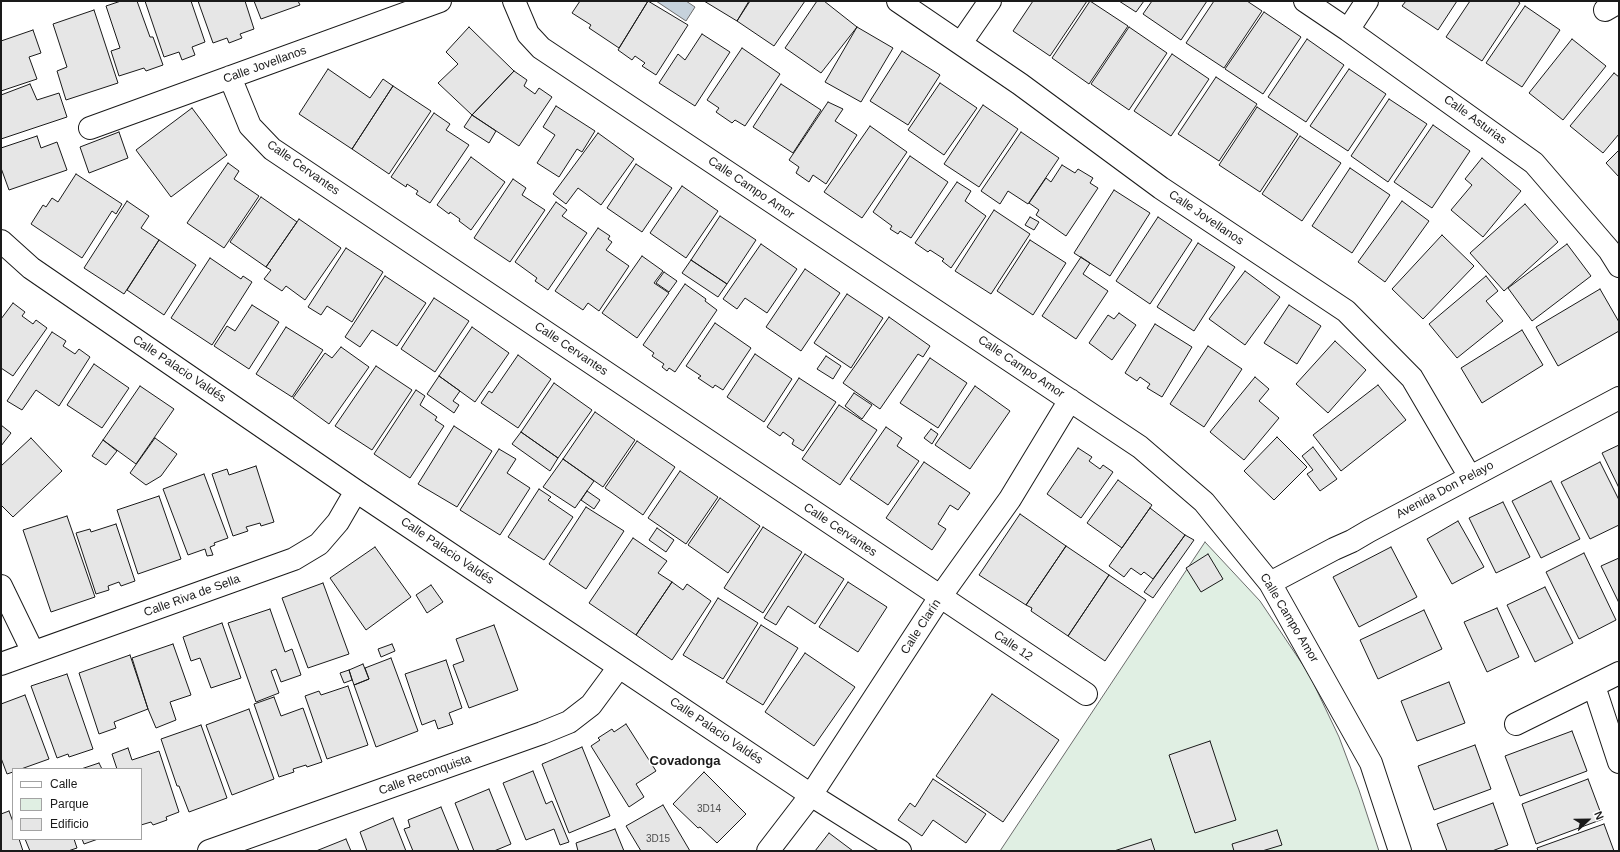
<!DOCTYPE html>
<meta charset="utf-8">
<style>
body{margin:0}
#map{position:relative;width:1620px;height:852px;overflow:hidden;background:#fff;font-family:Helvetica,sans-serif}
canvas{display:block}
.frame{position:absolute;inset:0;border:2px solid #1a1a1a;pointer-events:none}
.legend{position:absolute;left:12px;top:768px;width:130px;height:72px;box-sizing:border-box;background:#fff;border:1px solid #a3a3a3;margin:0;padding:5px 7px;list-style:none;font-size:12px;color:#1a1a1a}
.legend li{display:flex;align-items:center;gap:8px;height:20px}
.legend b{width:20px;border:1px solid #a3a3a3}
.north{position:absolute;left:1568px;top:800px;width:40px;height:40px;-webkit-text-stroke:3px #fff;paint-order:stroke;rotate:68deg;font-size:11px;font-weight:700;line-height:16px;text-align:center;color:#1a1a1a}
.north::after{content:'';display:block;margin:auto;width:14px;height:18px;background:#1a1a1a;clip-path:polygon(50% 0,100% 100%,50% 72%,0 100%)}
</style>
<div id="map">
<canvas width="1620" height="852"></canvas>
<div class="frame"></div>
<ul class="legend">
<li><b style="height:5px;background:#fff"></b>Calle</li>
<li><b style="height:11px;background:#e0efe3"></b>Parque</li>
<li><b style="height:11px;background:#e6e6e6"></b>Edificio</li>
</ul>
<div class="north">N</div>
</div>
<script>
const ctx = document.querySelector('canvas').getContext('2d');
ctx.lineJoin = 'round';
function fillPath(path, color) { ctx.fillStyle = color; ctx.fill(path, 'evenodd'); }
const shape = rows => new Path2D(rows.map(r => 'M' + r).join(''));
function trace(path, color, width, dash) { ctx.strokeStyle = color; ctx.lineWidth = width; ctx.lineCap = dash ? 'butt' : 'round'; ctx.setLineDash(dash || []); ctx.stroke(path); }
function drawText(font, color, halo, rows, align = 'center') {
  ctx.font = font + ' Helvetica,sans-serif'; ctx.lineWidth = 3; ctx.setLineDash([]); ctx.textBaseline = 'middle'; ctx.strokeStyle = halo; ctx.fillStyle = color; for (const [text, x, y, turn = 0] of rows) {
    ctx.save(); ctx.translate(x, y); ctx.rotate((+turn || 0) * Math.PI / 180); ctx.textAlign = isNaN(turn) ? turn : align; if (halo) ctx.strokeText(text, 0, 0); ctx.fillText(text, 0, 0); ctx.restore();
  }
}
const green = shape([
 [1205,542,1260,601,1309,674,1339,737,1359,790,1379,851,1000,851,1205,542]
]);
fillPath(green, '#e0efe3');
trace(green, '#6a6a6a', 1);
const water = shape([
 [656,1,686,1,695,7,686,21,656,1]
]);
fillPath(water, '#c6d2dc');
trace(water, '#6a6a6a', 1);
const building = shape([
 [121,1,137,1,150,37,153,37,163,65,146,71,144,68,119,76,111,51,120,48,106,6,121,1],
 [145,1,191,1,205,42,192,47,195,55,182,60,179,52,164,57,145,1],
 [198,1,245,1,254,29,240,34,242,38,229,43,227,38,213,43,198,1],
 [254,1,298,1,300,5,261,19,254,1],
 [580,1,648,1,619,48,589,28,591,25,572,13,580,1],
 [648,1,688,25,656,75,642,66,645,63,635,56,632,60,618,50,648,1],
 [704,1,749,1,737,21,704,1],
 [750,1,805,1,774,46,737,21,750,1],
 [817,1,824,1,857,27,821,73,785,48,817,1],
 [1033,1,1087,1,1050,56,1013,31,1033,1],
 [1090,1,1128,26,1089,84,1052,58,1090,1],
 [1119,1,1144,1,1136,12,1119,1],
 [1152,1,1207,1,1181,40,1143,14,1152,1],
 [1214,1,1247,1,1262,11,1224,68,1186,43,1214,1],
 [1406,1,1457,1,1438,30,1402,6,1406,1],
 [1470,1,1517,1,1520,3,1482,61,1446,37,1470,1],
 [1525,6,1560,30,1522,87,1486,63,1525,6],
 [94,10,118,83,66,100,57,71,67,67,53,24,94,10],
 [1264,12,1301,37,1263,94,1225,69,1264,12],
 [469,27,514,71,472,115,438,83,458,64,446,52,469,27],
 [857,27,893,48,861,102,825,82,857,27],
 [1129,27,1167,53,1129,110,1091,84,1129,27],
 [33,30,41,53,29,57,37,79,1,91,1,41,33,30],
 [702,34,730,52,695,106,659,83,678,54,685,60,702,34],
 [1307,39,1344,65,1306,122,1268,97,1307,39],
 [1572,39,1606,66,1563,120,1529,93,1572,39],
 [742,48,780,74,745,126,735,120,732,123,716,112,719,108,707,100,742,48],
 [902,51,940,75,908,125,870,101,902,51],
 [1172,54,1209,79,1171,136,1134,111,1172,54],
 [328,69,370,98,383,79,393,86,352,149,299,114,328,69],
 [1349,69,1386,94,1348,151,1310,126,1349,69],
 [514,71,527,80,524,86,535,94,539,88,552,97,519,146,472,115,514,71],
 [1614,73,1619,77,1619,134,1603,153,1570,126,1614,73],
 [1216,77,1257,104,1219,161,1178,134,1216,77],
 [940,83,977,108,944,155,908,130,940,83],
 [30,84,37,100,59,93,67,117,1,139,1,95,30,84],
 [781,84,821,110,793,153,753,127,781,84],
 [393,86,431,111,389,174,352,149,393,86],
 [1389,99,1427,124,1388,182,1351,156,1389,99],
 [828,102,843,109,835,121,857,135,826,184,813,175,809,182,796,173,799,167,789,160,828,102],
 [983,105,1018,129,979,187,944,164,983,105],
 [556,106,595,131,582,152,577,149,559,177,537,163,555,135,543,127,556,106],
 [1257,107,1298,134,1260,192,1219,165,1257,107],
 [192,108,227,155,171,197,136,150,192,108],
 [434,113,450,124,446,130,469,145,430,203,416,194,418,191,407,184,406,187,391,177,434,113],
 [472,115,496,131,489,143,464,127,472,115],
 [1433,125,1470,151,1432,208,1394,182,1433,125],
 [870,126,907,152,862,218,824,192,870,126],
 [119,132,128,158,89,173,80,147,119,132],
 [1021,132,1059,158,1028,204,1008,191,1000,204,981,191,1021,132],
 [598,133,634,159,601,205,578,188,566,204,553,194,598,133],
 [37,136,41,148,57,142,67,170,9,190,1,168,1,148,37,136],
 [1300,136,1341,163,1302,221,1262,194,1300,136],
 [1619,150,1619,177,1606,163,1619,150],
 [910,156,948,182,911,238,900,231,898,234,890,229,892,226,873,212,910,156],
 [471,157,505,182,471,230,459,221,460,219,450,212,449,214,437,205,471,157],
 [1482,158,1521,191,1483,237,1451,210,1472,185,1465,179,1482,158],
 [228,163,239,171,234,179,259,196,224,248,187,223,228,163],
 [636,164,672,188,642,232,607,208,636,164],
 [1062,165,1075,173,1078,169,1093,178,1090,183,1098,188,1066,236,1036,215,1039,210,1029,203,1046,178,1051,182,1062,165],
 [1350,168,1390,195,1352,253,1312,226,1350,168],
 [76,174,122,204,116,214,112,211,82,258,31,224,43,205,46,207,52,198,58,202,76,174],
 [513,179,526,188,522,195,545,210,510,262,474,238,513,179],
 [957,182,971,191,965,201,986,216,951,268,942,261,944,259,930,250,928,252,915,243,957,182],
 [682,186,718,211,686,258,650,233,682,186],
 [1114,190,1150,213,1110,276,1074,253,1114,190],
 [261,197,297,222,266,267,230,242,261,197],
 [127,201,149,216,141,228,159,240,124,294,84,268,127,201],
 [1402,201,1429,221,1385,282,1358,262,1402,201],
 [556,202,567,210,562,216,587,233,548,290,535,281,537,278,515,262,556,202],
 [1525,204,1558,242,1504,291,1470,253,1525,204],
 [994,210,1030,234,991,294,955,271,994,210],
 [720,216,756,240,727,284,691,260,720,216],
 [1030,217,1039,222,1034,230,1025,225,1030,217],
 [1158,217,1192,240,1150,304,1116,281,1158,217],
 [299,219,341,248,305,300,286,286,282,291,264,279,271,270,266,267,299,219],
 [598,228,610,236,608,239,612,242,606,250,629,266,599,311,588,303,583,310,555,291,598,228],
 [1442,235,1474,266,1423,319,1392,289,1442,235],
 [159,240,196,265,164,315,127,290,159,240],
 [1030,240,1066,263,1033,315,997,291,1030,240],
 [1198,243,1235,267,1194,331,1157,307,1198,243],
 [761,244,797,269,767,313,745,298,737,309,723,299,761,244],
 [1567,244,1591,276,1532,321,1508,288,1567,244],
 [346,248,383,272,352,322,327,306,321,315,308,307,346,248],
 [642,256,663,271,654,283,669,293,637,338,602,313,642,256],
 [1081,257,1090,263,1083,274,1108,291,1076,339,1042,316,1081,257],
 [210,258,241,279,243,276,252,282,212,345,171,318,210,258],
 [691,260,727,284,718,297,682,273,691,260],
 [805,269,840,293,801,351,766,327,805,269],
 [1245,271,1280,297,1245,345,1209,319,1245,271],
 [664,272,677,281,669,292,656,283,664,272],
 [385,276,426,303,397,346,372,330,360,347,345,337,385,276],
 [1486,276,1498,291,1486,301,1503,321,1457,358,1429,324,1486,276],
 [685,284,706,299,705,301,717,310,675,372,669,368,667,371,662,367,664,364,652,356,654,353,643,345,685,284],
 [1600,289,1619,322,1619,331,1558,366,1536,327,1600,289],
 [847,294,883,318,851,368,814,343,847,294],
 [434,298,469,321,435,372,401,349,434,298],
 [13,303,25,312,22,316,33,324,36,320,47,328,13,376,1,368,1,319,13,303],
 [252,305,279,322,249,369,214,346,227,326,235,331,252,305],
 [1289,305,1321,326,1297,364,1264,343,1289,305],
 [1119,313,1136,325,1112,360,1089,343,1108,315,1114,319,1119,313],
 [889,317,930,346,923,357,918,354,880,409,843,383,889,317],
 [715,323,751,348,723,390,715,385,713,388,698,378,701,376,686,366,715,323],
 [1155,324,1192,347,1162,397,1147,388,1150,384,1140,377,1137,381,1125,373,1155,324],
 [286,327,323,350,292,397,256,374,286,327],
 [472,327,509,353,475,402,439,376,472,327],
 [1522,330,1543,365,1482,403,1461,368,1522,330],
 [52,332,66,341,63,346,75,354,79,349,90,357,59,406,36,390,22,410,7,401,52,332],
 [1335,341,1366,370,1328,413,1296,384,1335,341],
 [1208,346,1242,369,1204,427,1170,404,1208,346],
 [341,347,369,367,329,424,293,398,325,353,332,358,341,347],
 [755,354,792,379,764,422,727,397,755,354],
 [518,355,551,379,518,428,481,403,489,391,492,393,518,355],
 [826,356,841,366,833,379,817,369,826,356],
 [930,358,967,383,938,428,900,403,930,358],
 [94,364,129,388,102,428,67,405,94,364],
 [376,366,412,390,372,450,335,426,376,366],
 [439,376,460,391,453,401,459,405,454,413,427,394,439,376],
 [1255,377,1269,389,1259,401,1279,418,1244,460,1210,432,1255,377],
 [799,378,836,402,803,451,792,444,794,440,783,432,780,436,767,427,799,378],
 [554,383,592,410,558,458,521,432,554,383],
 [1378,385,1406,420,1341,471,1313,435,1378,385],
 [140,386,174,409,136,464,103,440,140,386],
 [975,386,1010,411,970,469,935,445,975,386],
 [416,390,425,396,420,405,437,417,435,420,444,426,410,478,374,454,416,390],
 [854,393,872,405,862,419,845,406,854,393],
 [839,405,877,430,840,485,802,459,839,405],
 [595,412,635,440,603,487,563,459,595,412],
 [1,425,11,433,1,446,1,425],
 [454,426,492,451,457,507,418,484,454,426],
 [886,427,902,438,897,446,919,461,888,505,850,479,886,427],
 [931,429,938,434,932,444,924,438,931,429],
 [521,432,558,458,550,471,512,444,521,432],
 [1277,437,1307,467,1274,500,1244,471,1277,437],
 [31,438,62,471,13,517,1,505,1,466,31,438],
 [155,438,177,454,161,476,146,485,130,473,155,438],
 [103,440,117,451,106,465,92,456,103,440],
 [637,441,675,467,643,515,605,488,637,441],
 [1619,445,1619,488,1602,453,1619,445],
 [1313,447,1337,479,1320,491,1307,474,1313,470,1302,456,1313,447],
 [1078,448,1092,457,1089,461,1100,469,1103,465,1113,472,1081,518,1047,494,1078,448],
 [499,449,516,459,507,473,530,488,500,535,460,510,499,449],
 [563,459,594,481,575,508,543,487,563,459],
 [924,462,970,493,958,510,950,505,938,524,946,529,932,550,886,518,924,462],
 [1600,462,1619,500,1619,525,1590,539,1561,482,1600,462],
 [256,466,274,522,261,526,260,523,246,527,248,531,233,536,212,474,227,469,229,475,256,466],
 [680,471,718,497,686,544,648,518,680,471],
 [204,474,228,538,214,543,215,545,210,547,213,555,207,556,205,549,188,555,163,489,204,474],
 [1118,480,1152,505,1122,548,1087,523,1118,480],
 [1551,481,1580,539,1541,558,1512,501,1551,481],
 [539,489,551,497,548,500,573,517,544,560,508,537,539,489],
 [587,491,600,500,594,509,581,500,587,491],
 [159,496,181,559,138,574,117,510,159,496],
 [720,498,760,526,728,573,688,545,720,498],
 [1503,502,1530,557,1496,573,1469,518,1503,502],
 [586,507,624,531,586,589,549,564,586,507],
 [1150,508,1185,535,1153,579,1144,572,1141,575,1131,568,1124,577,1109,566,1150,508],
 [1020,514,1066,546,1026,605,979,575,1020,514],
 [67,516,95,597,51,612,23,530,67,516],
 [1458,521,1484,567,1452,584,1427,539,1458,521],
 [116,524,135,581,121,586,119,582,108,586,109,590,96,594,76,533,90,529,91,532,116,524],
 [763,527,802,552,763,613,724,588,763,527],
 [657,528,674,540,666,552,649,540,657,528],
 [1185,535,1194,540,1153,598,1144,592,1185,535],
 [633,538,667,561,658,573,672,582,636,635,589,603,633,538],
 [1066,546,1109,575,1068,636,1031,611,1032,608,1026,605,1066,546],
 [375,547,411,597,366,630,330,578,375,547],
 [1391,547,1417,597,1359,627,1333,577,1391,547],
 [1584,553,1616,620,1579,639,1546,572,1584,553],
 [805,554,844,579,815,624,788,606,776,625,764,618,805,554],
 [1208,554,1223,579,1201,592,1186,568,1208,554],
 [1619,558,1619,603,1601,566,1619,558],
 [1109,575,1146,600,1105,661,1068,636,1109,575],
 [672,582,683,590,687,584,711,601,672,660,636,635,672,582],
 [848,582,887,607,858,652,819,627,848,582],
 [323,583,349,654,308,668,282,598,323,583],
 [431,585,443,602,427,613,416,595,431,585],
 [1545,587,1573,643,1535,662,1507,605,1545,587],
 [718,598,758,623,723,679,683,655,718,598],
 [1497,608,1519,657,1487,672,1464,622,1497,608],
 [270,609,285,652,292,649,301,675,281,682,276,669,271,671,279,693,256,702,228,623,270,609],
 [1424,610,1442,649,1378,679,1360,640,1424,610],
 [222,623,241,678,211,688,200,658,191,661,183,637,222,623],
 [494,625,518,690,469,708,453,665,464,661,456,639,494,625],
 [761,625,798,648,763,705,726,682,761,625],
 [173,644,191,695,170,702,176,720,156,728,148,709,132,658,173,644],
 [392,644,395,651,381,657,378,649,392,644],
 [805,653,855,687,814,746,765,712,805,653],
 [130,655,148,709,114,722,116,728,99,734,79,673,130,655],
 [391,658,418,731,376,747,354,685,369,679,365,668,391,658],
 [446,660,462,708,449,713,453,724,438,729,435,720,422,725,405,674,446,660],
 [363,664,369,679,354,685,349,670,363,664],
 [349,670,352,680,344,683,340,673,349,670],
 [67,674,93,749,69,757,68,754,57,758,31,686,67,674],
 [1449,682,1465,723,1417,741,1401,701,1449,682],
 [348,686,368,745,327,759,305,696,319,691,321,695,348,686],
 [992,694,1059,740,1003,822,936,776,992,694],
 [25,695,49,759,21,769,13,769,13,772,7,774,1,758,1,704,25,695],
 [274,697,281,716,303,708,322,762,307,767,306,765,293,769,294,772,279,777,254,704,274,697],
 [249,709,274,779,232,795,206,725,249,709],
 [626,724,656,771,636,784,644,797,629,807,591,746,600,740,598,738,612,729,614,732,626,724],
 [201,725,227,798,189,812,179,786,177,786,161,739,201,725],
 [1572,731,1587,771,1520,796,1505,756,1572,731],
 [1210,741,1236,820,1195,833,1169,755,1210,741],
 [1475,745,1491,789,1434,810,1418,766,1475,745],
 [582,747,610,816,569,833,542,764,582,747],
 [128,748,132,760,159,751,179,812,166,817,167,820,153,825,151,822,141,825,141,769,117,769,112,754,128,748],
 [99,763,102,769,81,769,99,763],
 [533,771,546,804,552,801,569,842,560,845,554,829,526,840,503,783,533,771],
 [704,772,746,814,717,843,700,827,698,828,673,804,704,772],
 [933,779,986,814,966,843,933,820,922,836,898,820,910,803,915,807,933,779],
 [1588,779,1603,819,1536,844,1522,804,1588,779],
 [489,789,511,844,494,851,474,851,455,803,489,789],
 [1493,803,1508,845,1492,851,1447,851,1437,824,1493,803],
 [663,805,690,851,641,851,626,826,663,805],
 [441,807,459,851,413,851,404,829,410,827,408,820,441,807],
 [9,811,13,822,13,839,19,839,23,851,1,851,1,814,9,811],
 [393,818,406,851,367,851,360,832,393,818],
 [1604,824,1614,851,1538,851,1537,848,1604,824],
 [615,829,624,851,578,851,576,843,615,829],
 [1277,830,1282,845,1262,851,1234,851,1232,844,1277,830],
 [829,833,853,851,815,851,829,833],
 [25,839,74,839,77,848,68,851,30,851,25,839],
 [82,839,98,839,84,844,82,839],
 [346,839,351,851,316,851,346,839],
 [1151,839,1155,851,1114,851,1151,839]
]);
fillPath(building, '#e6e6e6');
trace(building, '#1a1a1a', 1);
const street = shape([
 [514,1,528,34,541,48,1140,447,1204,502,1270,583,1371,763,1400,851],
 [898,1,1020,84,1161,188,1346,311,1412,378,1470,477],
 [1305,1,1348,30,1534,163,1609,250,1619,266],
 [1605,10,1619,2],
 [1348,30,1367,1],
 [961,43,990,1],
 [230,77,250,126,272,149,1086,694],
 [90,128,440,1],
 [1,241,31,268,356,491,811,795,900,851],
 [1270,583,1334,549,1352,541,1369,531,1619,398],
 [1,586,33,652],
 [1,664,294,559,319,544,338,522,356,491],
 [1594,686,1619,762],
 [1516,724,1619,673],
 [209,851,542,733,569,722,591,705,619,667],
 [768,851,811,795,940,597,1010,499,1070,400]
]);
trace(street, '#1a1a1a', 24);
trace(street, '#fff', 22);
drawText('10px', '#4d4d4d', null, [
 ["3D14",709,809],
 ["3D15",658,839]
]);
drawText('12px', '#1a1a1a', '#fff', [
 ["Calle Jovellanos",265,65,-20],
 ["Calle Asturias",1475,120,36],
 ["Calle Cervantes",303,168,35],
 ["Calle Campo Amor",751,188,34],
 ["Calle Jovellanos",1206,218,34],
 ["Calle Cervantes",571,349,34],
 ["Calle Campo Amor",1021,367,34],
 ["Calle Palacio Valdés",179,369,34],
 ["Avenida Don Pelayo",1445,490,-28],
 ["Calle Cervantes",840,530,34],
 ["Calle Palacio Valdés",447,551,34],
 ["Calle Riva de Sella",192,596,-20],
 ["Calle Campo Amor",1289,618,59],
 ["Calle Clarín",921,627,-57],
 ["Calle 12",1013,646,34],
 ["Calle Palacio Valdés",716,731,34],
 ["Calle Reconquista",425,775,-20]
]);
drawText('bold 13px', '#1a1a1a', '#fff', [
 ["Covadonga",685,761]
]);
</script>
